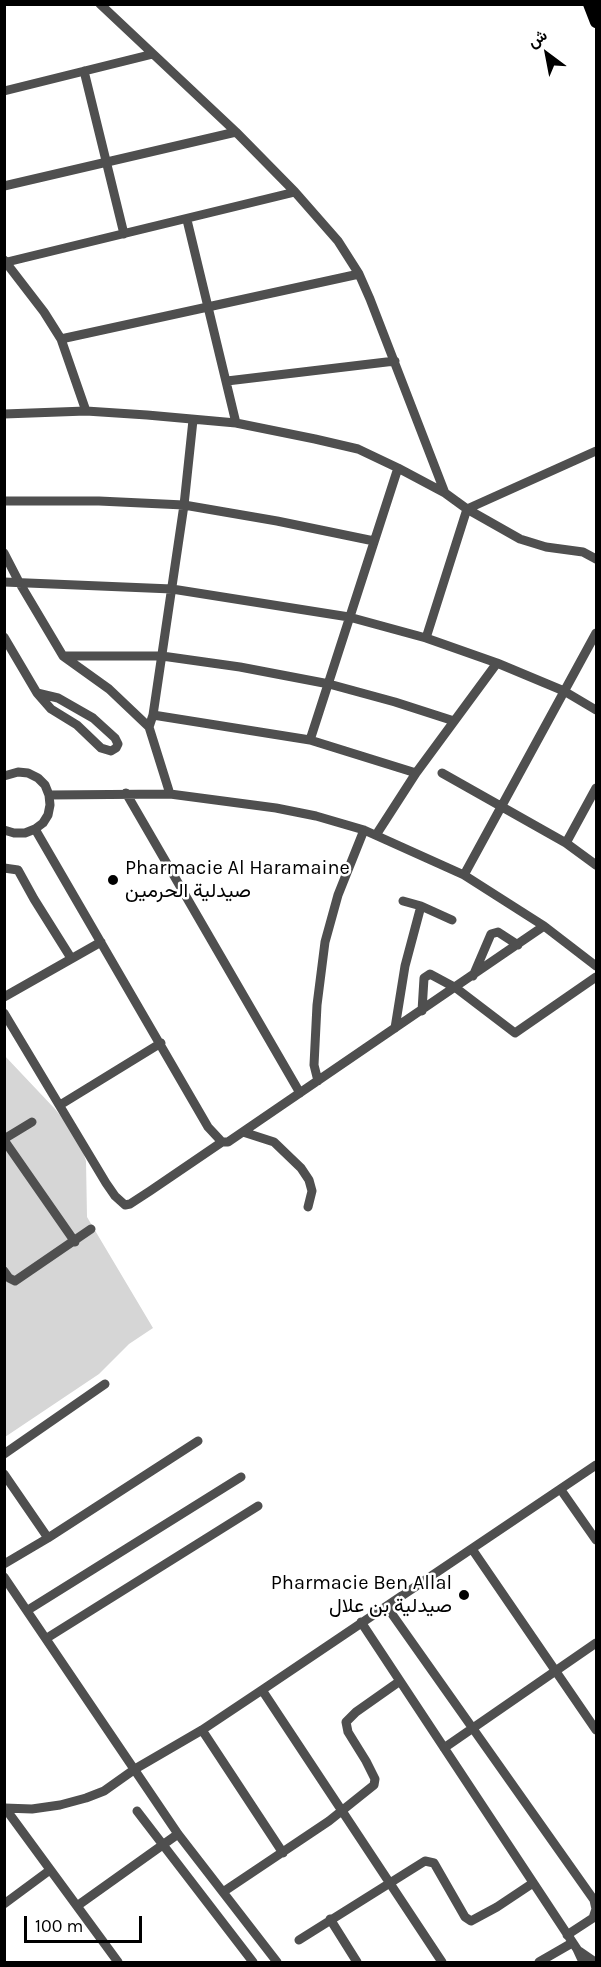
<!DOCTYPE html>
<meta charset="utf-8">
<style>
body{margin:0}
#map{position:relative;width:601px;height:1967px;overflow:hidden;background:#fff;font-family:Karla,Vazirmatn,sans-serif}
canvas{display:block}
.frame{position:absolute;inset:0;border:6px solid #000;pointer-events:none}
.north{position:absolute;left:517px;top:24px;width:60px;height:60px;-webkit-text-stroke:4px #fff;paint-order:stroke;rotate:328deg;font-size:16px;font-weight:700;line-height:24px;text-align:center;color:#000}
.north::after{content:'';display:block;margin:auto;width:21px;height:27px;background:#000;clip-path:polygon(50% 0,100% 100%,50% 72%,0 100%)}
.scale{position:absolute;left:24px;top:1916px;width:118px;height:27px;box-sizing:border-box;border:3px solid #000;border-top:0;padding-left:8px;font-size:18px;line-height:21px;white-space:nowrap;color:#000;-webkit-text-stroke:4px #fff;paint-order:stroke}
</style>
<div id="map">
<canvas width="601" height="1967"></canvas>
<div class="frame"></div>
<div class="north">ش</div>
<div class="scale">100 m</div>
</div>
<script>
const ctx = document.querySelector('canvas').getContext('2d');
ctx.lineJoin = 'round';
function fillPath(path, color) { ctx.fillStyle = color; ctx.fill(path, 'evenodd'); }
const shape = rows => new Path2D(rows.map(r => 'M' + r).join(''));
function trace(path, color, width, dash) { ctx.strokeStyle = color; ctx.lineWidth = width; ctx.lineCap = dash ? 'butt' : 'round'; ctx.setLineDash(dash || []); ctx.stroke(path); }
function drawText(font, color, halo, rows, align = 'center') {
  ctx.font = font + ' Karla,Vazirmatn,sans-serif'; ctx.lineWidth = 5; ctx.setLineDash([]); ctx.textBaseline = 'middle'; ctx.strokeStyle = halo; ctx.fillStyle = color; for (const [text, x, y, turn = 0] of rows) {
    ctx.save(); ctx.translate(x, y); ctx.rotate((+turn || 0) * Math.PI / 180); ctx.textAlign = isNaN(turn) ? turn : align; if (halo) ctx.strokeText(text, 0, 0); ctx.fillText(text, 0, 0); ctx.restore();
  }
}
fillPath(shape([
 [4,1055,55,1109,78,1138,86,1161,87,1217,153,1328,129,1344,99,1374,5,1437]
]), '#d6d6d6');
trace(shape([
 [100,4,236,132,295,192,338,241,359,274,370,299,445,493],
 [84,71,124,234],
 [4,91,153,54],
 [4,186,236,132],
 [187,220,236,423],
 [4,260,44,312,61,339,86,411],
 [7,262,295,192],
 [61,339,359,274],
 [227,381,395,361],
 [4,414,86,411,147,415,236,423,315,439,358,449,398,468,445,493,467,509,520,539,546,547,583,552,596,559],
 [4,501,99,501,184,505,277,521,374,541],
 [4,553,19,582,63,656,109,689,149,727,170,794],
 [4,582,172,589,349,617,426,638,497,663,564,691,596,710],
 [4,637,37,693,51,709,77,725,101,748,111,751,116,748,118,744,115,738,93,718,58,698,37,693],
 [426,638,467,509,596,451],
 [63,656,162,656,240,667,329,684,395,702,454,721],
 [153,715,310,740,416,773],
 [149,727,153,715,184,505,193,420],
 [310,740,398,468],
 [442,773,566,843,596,865],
 [4,776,18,772,28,773,38,778,45,785,49,795,50,805,48,815,43,823,35,829,25,833,14,833,4,830],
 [126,793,300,1093],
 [49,795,170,794,276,808,316,816,364,830,464,875,544,926,596,966],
 [35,829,208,1127,222,1142,228,1142,544,926],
 [376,835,416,773,497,663],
 [566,843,596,788],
 [4,868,18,870,34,899,71,958],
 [464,875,596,633],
 [403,901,421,906,452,920],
 [473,976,491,934,498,932,518,945],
 [4,997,101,942],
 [422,1011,424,978,430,974,456,988,515,1033,596,977],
 [4,1013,106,1183,115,1196,125,1205,130,1204,150,1191,222,1142],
 [395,1028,405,966,421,906],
 [318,1081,314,1065,317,1005,325,942,338,895,364,830],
 [60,1105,161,1043],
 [243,1132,274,1142,301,1168,309,1180,312,1191,308,1207],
 [4,1139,32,1122],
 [4,1140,75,1242],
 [4,1271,9,1278,15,1281,91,1229],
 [4,1454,105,1384],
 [4,1474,48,1538],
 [561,1490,596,1540],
 [472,1549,596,1730],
 [4,1564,48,1538,198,1441],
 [4,1577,178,1834,277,1962],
 [387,1607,594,1900,596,1909,593,1918,567,1935],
 [28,1610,241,1477],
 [361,1622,577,1949,583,1962],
 [47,1638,258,1506],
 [262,1690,442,1962],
 [202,1730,283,1853],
 [444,1748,596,1643],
 [4,1808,32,1809,60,1805,86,1798,104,1791,135,1769,202,1730,262,1690,596,1465],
 [5,1808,118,1962],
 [137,1811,253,1962],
 [223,1892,329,1821,374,1785,375,1779,366,1761,348,1732,346,1722,356,1712,400,1681],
 [4,1904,50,1870],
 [77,1906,178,1834],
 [330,1919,357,1962],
 [299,1940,425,1861,434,1863,465,1917,471,1921,497,1907,533,1883],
 [579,1951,595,1962],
 [539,1962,572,1943]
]), '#4f4f4f', 9);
trace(shape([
 [589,4,596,22]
]), '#000', 12);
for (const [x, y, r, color] of [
 [113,880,6,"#000"],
 [464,1595,6,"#000"]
]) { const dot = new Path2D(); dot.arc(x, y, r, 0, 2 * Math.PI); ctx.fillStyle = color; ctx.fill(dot); trace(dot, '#fff', 2); }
drawText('20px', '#000', '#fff', [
 ["Pharmacie Al Haramaine",125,868],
 ["صيدلية الحرمين",125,891],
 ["Pharmacie Ben Allal",452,1583,"right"],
 ["صيدلية بن علال",452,1606,"right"]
], 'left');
</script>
